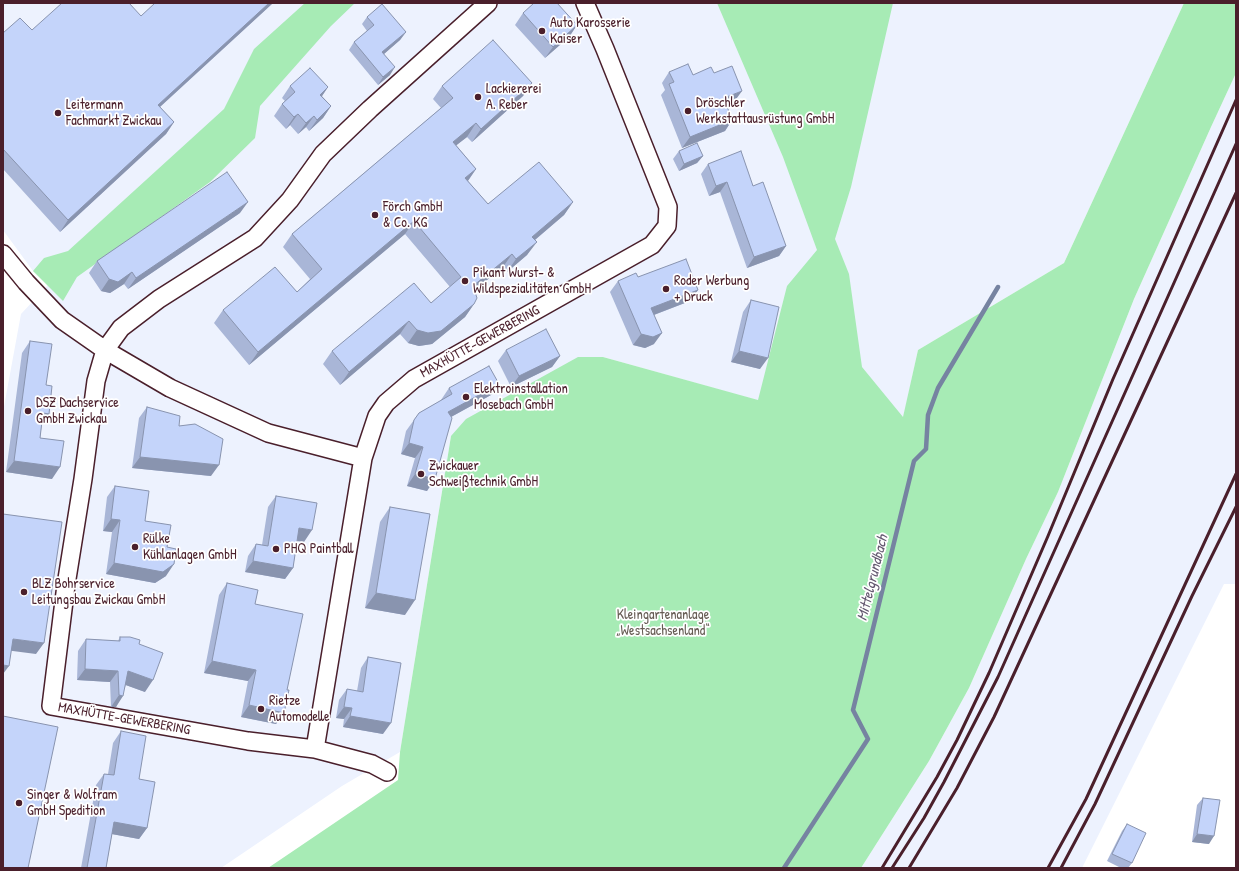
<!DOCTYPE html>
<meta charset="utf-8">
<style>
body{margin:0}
#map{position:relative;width:1239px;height:871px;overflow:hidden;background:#fff;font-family:"Patrick Hand",sans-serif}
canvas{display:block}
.frame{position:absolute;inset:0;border:4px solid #4a1f2b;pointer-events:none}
</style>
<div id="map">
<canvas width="1239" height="871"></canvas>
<div class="frame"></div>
</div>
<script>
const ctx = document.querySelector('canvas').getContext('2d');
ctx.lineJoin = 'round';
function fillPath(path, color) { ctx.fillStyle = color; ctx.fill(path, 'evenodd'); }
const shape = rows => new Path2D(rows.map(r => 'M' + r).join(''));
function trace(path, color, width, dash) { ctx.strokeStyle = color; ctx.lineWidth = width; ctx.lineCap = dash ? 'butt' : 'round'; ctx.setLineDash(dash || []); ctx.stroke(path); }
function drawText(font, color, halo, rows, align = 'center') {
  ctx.font = font + ' "Patrick Hand",sans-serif'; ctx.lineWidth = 3.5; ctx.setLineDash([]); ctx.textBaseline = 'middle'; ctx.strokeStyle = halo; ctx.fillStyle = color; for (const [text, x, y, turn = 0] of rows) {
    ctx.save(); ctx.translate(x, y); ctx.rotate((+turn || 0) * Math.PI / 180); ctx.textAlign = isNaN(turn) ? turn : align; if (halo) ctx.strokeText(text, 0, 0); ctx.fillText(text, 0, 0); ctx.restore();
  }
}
fillPath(shape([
 [3,3,1184,3,1064,263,918,350,898,442,867,431,603,357,451,436,400,752,342,786,221,868,3,868,3,412,21,314,48,285,33,271,3,230],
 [1236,73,1236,584,1224,584,1082,868,861,868,929,761,969,688,1026,559,1058,492,1134,299,1211,127]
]), '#edf2fe');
fillPath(shape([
 [305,3,355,3,331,26,260,106,255,138,210,182,77,277,63,301,33,271,44,258,68,251,224,109,254,49],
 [717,3,893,3,851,187,835,239,849,274,862,367,903,417,918,350,1064,263,1184,3,1236,3,1236,73,1211,127,1134,299,1058,492,1026,559,969,688,929,761,861,868,268,868,398,780,400,752,451,436,466,419,578,357,603,357,758,400,787,286,817,250,783,157]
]), '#a7ebb5');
trace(shape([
 [784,868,868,739,853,710,914,461,926,449,928,415,938,388,998,287]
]), '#7683a1', 4.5);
const minor = shape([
 [3,254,26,282,62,320,105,350,170,388,268,433,363,458],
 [315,749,248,741,51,706,66,585,83,479,96,381,105,350,121,328,159,299,255,238,290,200,323,154,370,109,488,3],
 [387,772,372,764,315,749,363,458,377,416,386,403,414,379,652,245,667,226,668,207,605,49,585,3]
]);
trace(minor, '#4a1f2b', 20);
trace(minor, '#fff', 17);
trace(shape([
 [882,868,937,777,957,740,989,673,1048,536,1113,379,1236,100],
 [892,868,924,818,944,782,998,677,1236,144],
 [909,868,957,788,994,717,1236,193],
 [1048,868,1086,799,1236,474],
 [1061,868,1095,804,1192,596,1236,507]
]), '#4a1f2b', 3);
fillPath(shape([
 [273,3,160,107,174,122,166,134,60,232,3,169,3,33,32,30,141,16],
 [523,13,577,25,569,37,545,58,515,25],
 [367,17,406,32,400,40,384,54,390,75,378,85,349,50,354,42,367,31,362,24],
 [669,72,693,75,714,73,734,102,726,105,732,120,725,131,682,148,661,95,665,90,662,83],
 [532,83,523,96,472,142,467,137,456,145,476,169,468,181,488,204,573,202,564,215,535,240,527,255,507,272,503,267,474,290,474,304,465,317,432,344,419,346,408,343,400,334,340,385,323,364,332,351,431,303,450,287,405,234,249,365,214,323,223,310,297,292,310,279,283,247,292,234,441,108,433,99,442,86],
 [290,86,328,87,322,96,331,106,323,118,309,131,306,127,298,134,290,125,286,129,274,116,282,104,285,101,282,98],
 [679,151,703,156,697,163,679,171,673,159],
 [708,164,753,186,786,246,779,256,747,268,720,192,709,196,701,174],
 [240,213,128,289,124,284,110,293,101,291,89,273,97,261],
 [638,277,698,290,690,301,654,315,654,344,645,348,633,345,610,292,618,281],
 [751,300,760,369,731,362,743,312],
 [30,341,46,385,49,414,42,423,40,438,52,479,6,472,22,353],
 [506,350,560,356,552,367,511,387,498,361],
 [449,388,491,395,451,417,427,491,407,486,415,458,401,454,406,431,419,413,442,400,441,400],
 [147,407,179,426,211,476,132,468,139,418],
 [115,486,167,547,166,576,155,583,106,574,112,532,103,531,107,497],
 [276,496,304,542,297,541,293,568,285,579,245,572,248,556,256,544,262,545,268,507],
 [390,507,405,615,365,608,380,522],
 [227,583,255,604,287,690,284,713,276,724,241,717,248,681,204,673,219,595],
 [120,637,139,644,145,692,126,685,116,707,111,707,110,682,77,680,78,651,86,639,118,641],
 [368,657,383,734,343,727,344,719,336,718,339,700,347,689,357,691,361,668],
 [121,731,139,779,147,828,139,839,112,834,106,868,81,868,96,785,104,774,108,774,113,743],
 [1203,798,1209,844,1192,842,1197,805],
 [1127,824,1132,863,1128,868,1121,868,1107,861,1122,831]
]), '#a9b6d7');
fillPath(shape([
 [269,3,273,3,150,116,158,105],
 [577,25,569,37,545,58,553,47],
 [406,32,400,40,377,60,382,52],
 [395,67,390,75,378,85,383,77],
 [532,83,523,96,472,142,481,129],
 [328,87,320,99,320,95],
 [742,91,734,102,716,109,724,98],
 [331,106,323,118,309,131,317,120],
 [298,114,290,125,286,129,294,117],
 [314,116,306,127,298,134,306,123],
 [732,120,725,131,682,148,690,137],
 [174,122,166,134,60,232,68,220],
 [476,123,467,137,444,155,453,142],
 [703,156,697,163,679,171,684,164],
 [476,169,467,182,465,178],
 [727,182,720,192,709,196,716,186],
 [248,202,240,213,128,289,136,278],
 [573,202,564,215,523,250,532,237],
 [414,221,405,234,249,365,258,352],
 [537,242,527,255,507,272,516,259],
 [786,246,779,256,747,268,754,257],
 [512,254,503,267,464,299,473,286],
 [132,272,124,284,110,293,101,291,109,279],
 [698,290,690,301,643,319,651,308],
 [474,304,465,317,432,344,419,346,408,343,417,330],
 [409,321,400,334,340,385,349,372],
 [662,333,654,344,645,348,633,345,641,334],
 [739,351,768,358,760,369,731,362],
 [560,356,552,367,511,387,519,376],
 [499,384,491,395,440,423,448,412],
 [43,413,49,414,41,425],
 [409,443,423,447,415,458,401,454],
 [140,457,219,465,211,476,132,468],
 [14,461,60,467,52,479,6,472],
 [415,474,435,479,427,491,407,486],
 [111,519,120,520,112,532,103,531],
 [299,528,312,530,304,542,291,540],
 [253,561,293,568,285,579,245,572],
 [114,563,174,564,166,576,155,583,106,574],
 [376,593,415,600,405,615,365,608],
 [13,639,44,643,36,654,5,650],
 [212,661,256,670,248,681,204,673],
 [3,665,9,666,3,674],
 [85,669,118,671,110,682,77,680],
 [128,671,153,680,145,692,120,683],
 [119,695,123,696,116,707,111,707],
 [249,705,284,713,276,724,241,717],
 [344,707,352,708,344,719,336,718],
 [350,716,391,723,383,734,343,727],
 [114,822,147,828,139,839,106,833],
 [1197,834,1214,836,1209,844,1192,842]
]), '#8994af');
const building = shape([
 [62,3,129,3,141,16,155,3,269,3,158,105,174,122,68,220,3,149,3,33,20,18,32,30,62,3],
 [534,3,557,3,577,25,553,47,523,13,534,3],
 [382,4,406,32,382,52,395,67,383,77,354,42,374,25,367,17,382,4],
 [493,40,532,83,481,129,476,123,453,142,476,169,465,178,488,204,539,162,573,202,532,237,537,242,516,259,512,254,473,286,477,298,474,304,441,331,428,333,417,330,409,321,349,372,332,351,414,283,431,303,461,277,414,221,258,352,223,310,275,267,297,292,322,269,292,234,453,98,442,86,493,40],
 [688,64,693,75,711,67,714,73,732,66,742,91,724,98,732,120,690,137,669,84,674,82,669,72,688,64],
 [310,68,328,87,320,95,331,106,317,120,314,116,306,123,298,114,294,117,282,104,295,92,290,86,310,68],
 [697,143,703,156,684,164,679,151,697,143],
 [741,151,753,186,763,182,786,246,754,257,727,182,716,186,708,164,741,151],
 [227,172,248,202,136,278,132,272,118,282,109,279,97,261,227,172],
 [686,259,698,290,651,308,662,333,653,337,641,334,618,281,636,273,638,277,686,259],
 [751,300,779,307,768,358,739,351,751,300],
 [546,329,560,356,519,376,506,350,546,329],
 [30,341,52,344,46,385,52,386,49,414,43,413,40,438,64,441,60,467,14,461,30,341],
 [489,366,499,384,448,412,452,418,435,479,415,474,423,447,409,443,414,420,419,413,452,394,449,388,489,366],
 [147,407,180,416,179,426,195,424,223,439,219,465,140,457,147,407],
 [115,486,149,491,145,521,171,525,167,547,176,549,174,564,163,572,114,563,120,520,111,519,115,486],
 [276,496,317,503,312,530,299,528,293,568,253,561,256,544,268,546,276,496],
 [390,507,430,514,415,600,376,593,390,507],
 [3,514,62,522,44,643,13,639,9,666,3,665,3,514],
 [227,583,258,590,255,604,303,614,287,690,289,690,284,713,249,705,256,670,212,661,227,583],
 [120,637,130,637,140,640,139,644,163,653,153,680,128,671,123,696,119,695,118,671,85,669,86,639,120,641,120,637],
 [368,657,401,663,391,723,350,716,352,708,344,707,347,689,363,692,368,657],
 [3,716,58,727,28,868,3,868,3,716],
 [121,731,146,736,139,779,155,782,147,828,114,822,106,868,87,868,104,774,114,775,121,731],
 [1203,798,1220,800,1214,836,1197,834,1203,798],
 [1127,824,1146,833,1132,863,1112,854,1127,824]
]);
fillPath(building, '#c4d4fa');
trace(building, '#8994af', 1);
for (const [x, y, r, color] of [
 [542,31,4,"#4a1f2b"],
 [478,97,4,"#4a1f2b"],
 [688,111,4,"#4a1f2b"],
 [58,113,4,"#4a1f2b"],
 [375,215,4,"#4a1f2b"],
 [465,281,4,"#4a1f2b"],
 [666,289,4,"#4a1f2b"],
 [466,397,4,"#4a1f2b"],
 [28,411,4,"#4a1f2b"],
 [421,474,4,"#4a1f2b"],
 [135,547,4,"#4a1f2b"],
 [276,549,4,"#4a1f2b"],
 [24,592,4,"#4a1f2b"],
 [261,709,4,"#4a1f2b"],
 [19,803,4,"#4a1f2b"]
]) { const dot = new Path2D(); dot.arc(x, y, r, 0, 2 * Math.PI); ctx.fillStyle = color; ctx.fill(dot); trace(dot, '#fff', 1.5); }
drawText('14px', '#4a1f2b', '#fff', [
 ["Auto Karosserie",550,23],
 ["Kaiser",550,39],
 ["Lackiererei",486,89],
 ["A. Reber",486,105],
 ["Dröschler",696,103],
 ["Werkstattausrüstung GmbH",696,119],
 ["Leitermann",66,105],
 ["Fachmarkt Zwickau",66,121],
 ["Förch GmbH",383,207],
 ["& Co. KG",383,223],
 ["Pikant Wurst- &",473,273],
 ["Wildspezialitäten GmbH",473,289],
 ["Roder Werbung",674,281],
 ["+ Druck",674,297],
 ["Elektroinstallation",474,389],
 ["Mosebach GmbH",474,405],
 ["DSZ Dachservice",36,403],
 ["GmbH Zwickau",36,419],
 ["Zwickauer",429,466],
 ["Schweißtechnik GmbH",429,482],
 ["Rülke",143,539],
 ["Kühlanlagen GmbH",143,555],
 ["PHQ Paintball",284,549],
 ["BLZ Bohrservice",32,584],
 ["Leitungsbau Zwickau GmbH",32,600],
 ["Rietze",269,701],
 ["Automodelle",269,717],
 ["Singer & Wolfram",27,795],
 ["GmbH Spedition",27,811]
], 'left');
drawText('14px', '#4a1f2b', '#fff', [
 ["MAXHÜTTE-GEWERBERING",480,342,-29],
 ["MAXHÜTTE-GEWERBERING",124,719,10]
]);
drawText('14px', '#665c54', '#fff', [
 ["Kleingartenanlage",663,615],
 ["„Westsachsenland“",663,631]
]);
drawText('italic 15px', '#645970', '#fff', [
 ["Mittelgrundbach",873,578,-76]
]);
</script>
